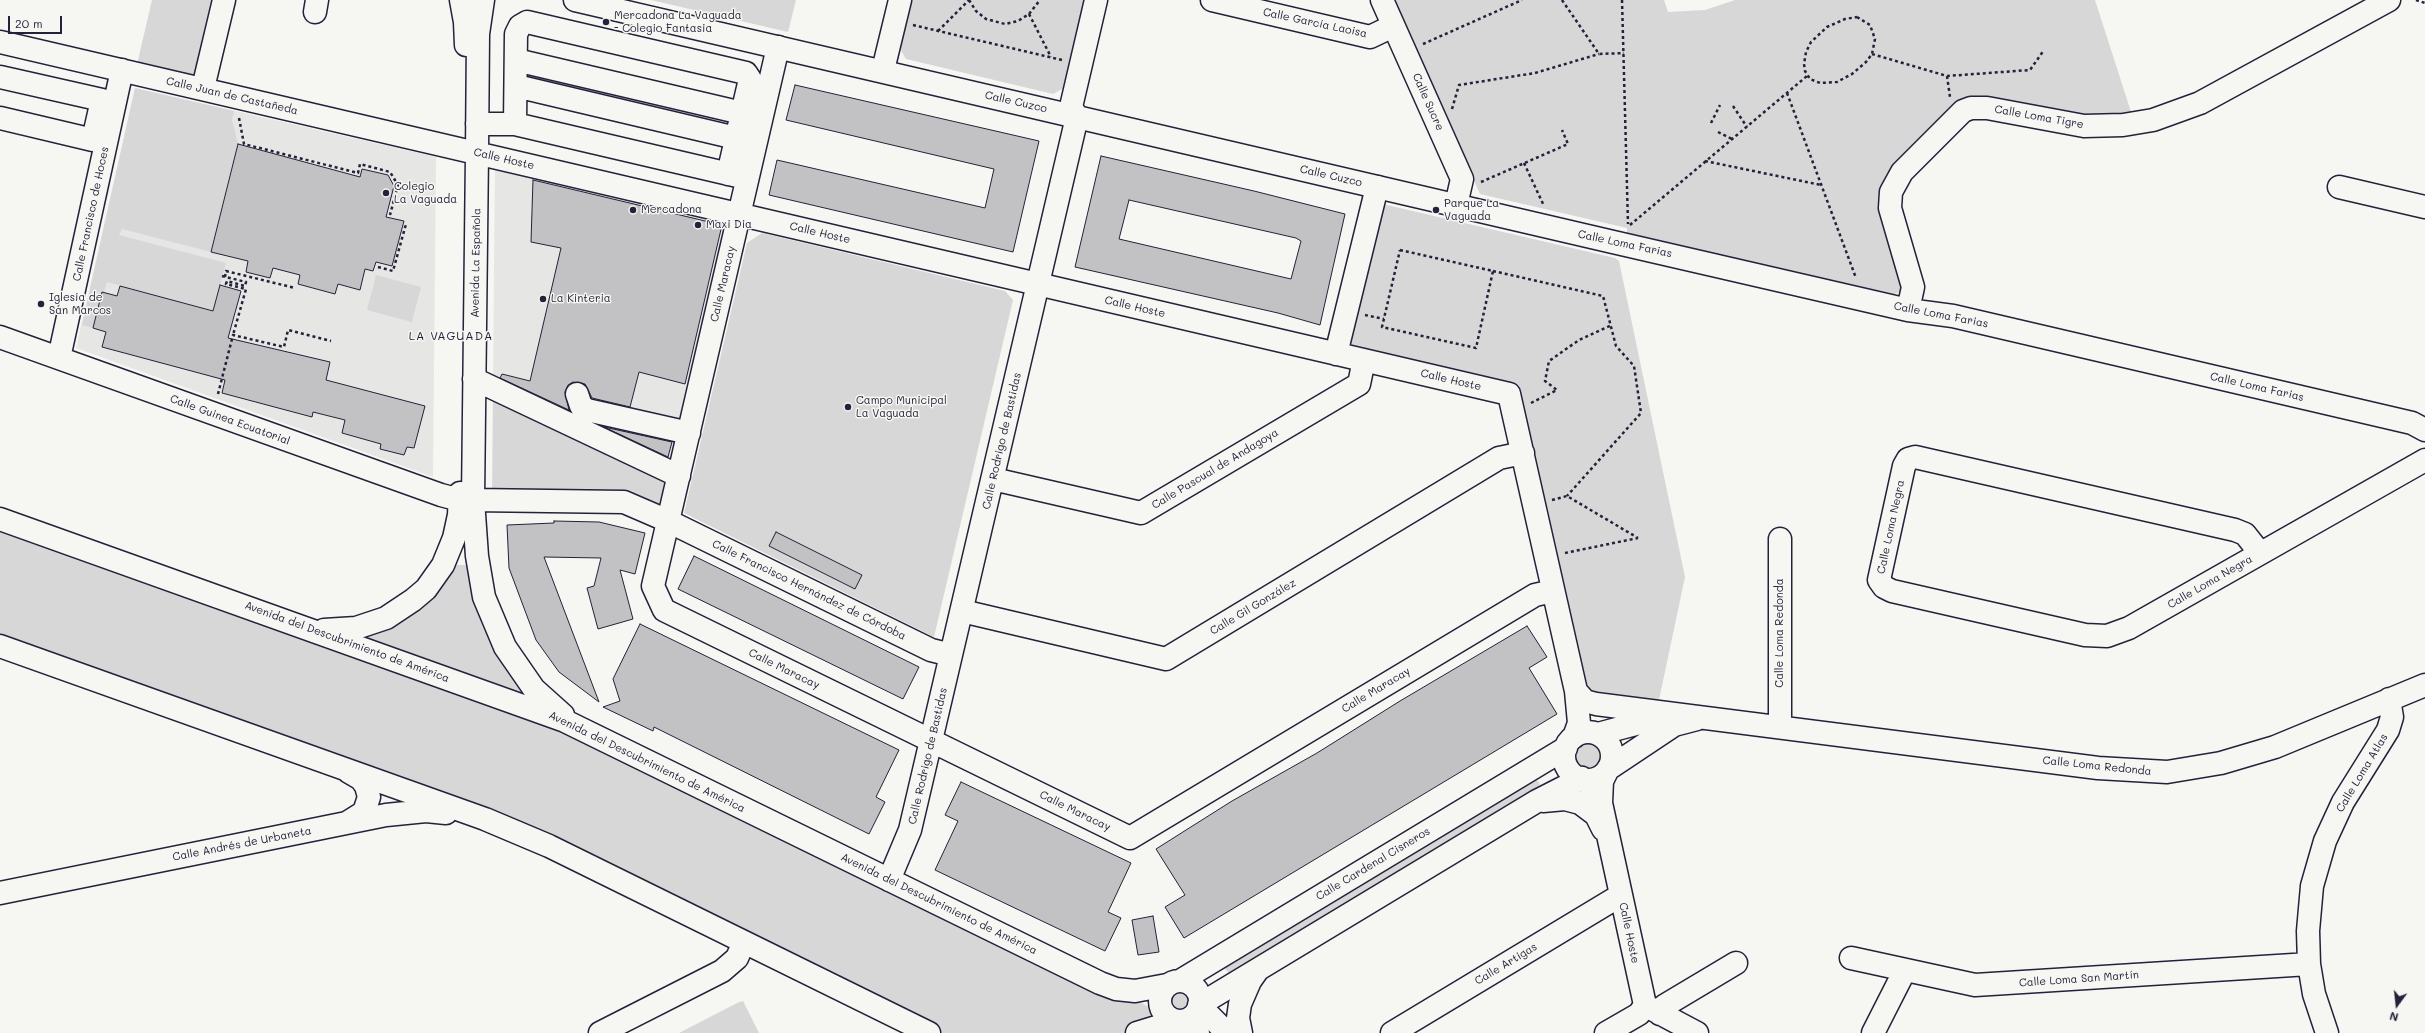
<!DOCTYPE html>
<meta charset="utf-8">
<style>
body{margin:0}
#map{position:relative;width:2425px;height:1033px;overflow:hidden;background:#f6f6f2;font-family:Mali,sans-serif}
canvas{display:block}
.north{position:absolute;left:2377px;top:985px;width:40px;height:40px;-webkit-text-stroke:3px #f6f6f2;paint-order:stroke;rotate:195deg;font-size:11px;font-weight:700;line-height:16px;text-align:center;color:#22223b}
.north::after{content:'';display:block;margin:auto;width:14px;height:18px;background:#22223b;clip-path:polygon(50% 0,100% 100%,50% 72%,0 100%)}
.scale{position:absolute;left:8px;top:16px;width:54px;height:18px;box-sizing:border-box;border:2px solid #22223b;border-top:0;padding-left:5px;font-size:12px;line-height:14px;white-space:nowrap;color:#22223b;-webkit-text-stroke:3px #f6f6f2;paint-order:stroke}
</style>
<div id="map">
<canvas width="2425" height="1033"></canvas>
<div class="north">N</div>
<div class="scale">20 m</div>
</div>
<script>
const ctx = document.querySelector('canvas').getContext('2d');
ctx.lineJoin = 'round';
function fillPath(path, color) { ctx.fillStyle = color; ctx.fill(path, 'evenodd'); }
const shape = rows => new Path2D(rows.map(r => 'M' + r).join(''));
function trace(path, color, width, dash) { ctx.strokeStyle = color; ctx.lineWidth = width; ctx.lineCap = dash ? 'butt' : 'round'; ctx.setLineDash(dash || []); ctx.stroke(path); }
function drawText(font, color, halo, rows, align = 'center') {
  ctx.font = font + ' Mali,sans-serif'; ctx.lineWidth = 3; ctx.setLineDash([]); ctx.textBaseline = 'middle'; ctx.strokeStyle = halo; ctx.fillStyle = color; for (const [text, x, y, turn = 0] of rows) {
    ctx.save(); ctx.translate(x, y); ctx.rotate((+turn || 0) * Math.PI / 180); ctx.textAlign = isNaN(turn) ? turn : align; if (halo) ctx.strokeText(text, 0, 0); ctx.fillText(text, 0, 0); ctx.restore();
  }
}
fillPath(shape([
 [135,88,436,157,433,477,76,348],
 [495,157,729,212,669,471,493,387]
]), '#e6e6e4');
fillPath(shape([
 [152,0,223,0,203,88,135,73],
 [651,0,796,0,788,32],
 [911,0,1087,0,1067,86,1053,94,906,59,900,49],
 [1393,0,1664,0,1668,12,1705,10,1735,0,2095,0,2132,115,2096,120,1988,101,1896,167,1903,291,1892,295,1627,233,1627,228,1480,194],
 [135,88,234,111,232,120,238,144,211,252,122,229,119,235,226,263,213,311,107,282,93,328,82,325],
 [1374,202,1615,258,1619,261,1685,577,1659,700,1587,690,1519,385,1339,343],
 [762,233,1005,291,1013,300,934,637,684,513,747,243],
 [376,275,421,287,412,322,367,310],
 [493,387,669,471,658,518,624,502,492,501],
 [0,519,294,624,356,628,452,565,466,565,471,567,545,700,1165,1015,1160,1004,1160,997,1189,983,1198,994,1195,1014,1190,1018,1198,1033,929,1033,549,846,0,646],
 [1585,732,1592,732,1607,741,1610,746,1612,757,1600,777,1573,773,1566,764,1565,759],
 [1531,776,1539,782,1541,792,1232,976,1225,969,1223,961],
 [743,1001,759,1033,679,1033,737,1003]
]), '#d7d7d7');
const building = shape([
 [795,85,1039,141,1013,252,769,195,777,160,985,208,994,169,786,120,795,85],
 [238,144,360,177,362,169,388,175,394,186,386,217,404,221,392,266,376,262,373,271,365,269,360,290,338,284,335,294,298,284,300,275,273,268,270,278,246,272,248,261,211,252,238,144],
 [1101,156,1254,191,1345,214,1320,325,1278,313,1075,267,1101,156],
 [1129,200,1296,238,1301,241,1291,279,1119,239,1129,200],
 [533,180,722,225,685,384,639,372,630,407,592,398,585,384,573,382,568,385,565,392,569,410,500,378,502,374,530,381,561,248,531,242,533,180],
 [220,285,241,291,228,338,330,362,326,380,425,406,414,448,407,447,404,455,380,449,381,444,342,433,345,420,313,412,312,417,222,393,225,380,102,347,106,332,93,328,102,292,117,296,120,286,213,311,220,285],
 [604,427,672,442,668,457,604,427],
 [554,521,599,522,645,533,635,574,620,570,633,619,598,629,587,588,594,586,601,558,544,557,599,702,559,672,536,640,509,568,507,525,554,523,554,521],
 [776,532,862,575,855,589,769,546,776,532],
 [694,556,919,667,903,699,678,589,694,556],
 [640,624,899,750,876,797,885,802,869,834,654,727,653,731,603,707,620,701,613,679,640,624],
 [1527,626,1547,657,1529,668,1557,714,1184,938,1165,907,1185,895,1156,849,1232,801,1317,753,1400,701,1527,626],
 [961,782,1131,863,1108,912,1121,918,1105,951,935,870,958,821,945,815,961,782],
 [1153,916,1159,952,1138,955,1132,920,1153,916]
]);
fillPath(building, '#c2c2c4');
trace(building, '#22223b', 1);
const minor = shape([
 [461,0,465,22,466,45],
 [483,0,478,34,477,153,473,500,477,556,484,597,505,647,534,689,563,715],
 [1212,0,1370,37,1393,26],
 [1382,0,1462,179,1456,205],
 [315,12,317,0],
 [0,42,1509,394,1576,691,1579,723,1574,737],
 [778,47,653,586,664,610,1130,838,1535,595,1553,591],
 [516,60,742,113],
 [883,70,900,0],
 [0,77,102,100,93,140,0,118],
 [516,86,736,138],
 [203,88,224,0],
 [477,124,515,124,742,177],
 [515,124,516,34,520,26,527,22,746,73,750,79,728,174],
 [2339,187,2425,207],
 [0,337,441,495,460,500],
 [1336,354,1377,187],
 [59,358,122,70],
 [474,379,679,476],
 [577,394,581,406,587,410,689,433],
 [993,479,1141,513,1359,384,1364,360],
 [473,500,624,502,668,521,931,650,951,655],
 [0,519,565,721,1100,983,1116,989,1135,991,1167,985],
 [2260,553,2245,534,2235,530,1915,457,1908,459,1904,466,1879,580,1884,587,1892,591,2085,635,2107,636,2129,628,2425,460],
 [962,611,1166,659,1499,458,1523,453],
 [324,630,356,628,386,618,413,600,426,589,443,565,454,538,459,515,460,493],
 [0,646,485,819,549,846,929,1033],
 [1576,691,1585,701,1596,704,2098,768,2167,772,2221,763,2275,747,2425,685],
 [1780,726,1780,539],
 '1564 756a24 24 0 1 1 48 0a24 24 0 1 1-48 0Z',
 [1598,734,1662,717],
 [1543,801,1565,799,1580,803,1596,815,1603,829],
 [1601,803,1602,781,1608,769,1674,725,1697,719],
 [348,822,364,812,369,797,366,786,361,779,349,772],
 [889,880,910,830,1077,117,1071,107,1096,0],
 [0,893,386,815,426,811,446,813],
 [1851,958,1975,985,2309,964],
 [1180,981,1566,748],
 '1160 1001a20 20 0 1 1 40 0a20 20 0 1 1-40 0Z',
 [1648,1007,1697,1033],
 [1660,1014,1664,1006,1736,963],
 [600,1033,722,971,737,958,744,942],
 [1137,1033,1176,1021,1198,1033],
 [1227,1033,1199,1005,1537,801,1582,778,1594,789,1601,803,1645,1005],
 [1241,1033,1238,1018,1240,1004,1250,981,1257,971],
 [1392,1033,1621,895],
 [1606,1033,1639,1014,1645,1005],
 [1873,1033,1905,970],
 [2327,1033,2314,994,2309,964,2308,931,2312,886,2325,841,2343,802,2388,730,2392,717,2389,699]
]);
const major = shape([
 [575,0,1613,242,1908,310,1953,316,2412,423,2425,430],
 [1908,310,1913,287,1890,208,1891,192,1902,172,1963,111,1971,108,1987,108,2084,126,2123,125,2153,120,2200,103,2389,0]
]);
trace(minor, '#22223b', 25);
trace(major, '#22223b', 25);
trace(shape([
 [969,0,976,11,986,19,1005,24,1018,21,1029,14,1040,0],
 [1562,0,1599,54,1624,53],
 [1622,0,1628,224],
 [2416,0,2425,3],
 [1029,14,1051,57],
 [1857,17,1870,25,1875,39,1872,54,1866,62,1852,74,1837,82,1820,83,1810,79,1805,71,1804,64,1806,52,1811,42,1827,27,1845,19,1857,17],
 [913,25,1062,60],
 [938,31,969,0],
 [1423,44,1522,0],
 [1872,54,1947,76,2030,70,2044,50],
 [1947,76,1950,97],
 [1787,93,1856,278],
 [1733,106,1747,127],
 [1452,109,1459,85,1535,73,1599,54],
 [239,118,244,144,358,173,360,164,390,172,398,185,390,215],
 [1711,123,1720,105],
 [1718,132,1732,139],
 [1705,161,1821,185],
 [1524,163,1544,206],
 [1481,182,1568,144,1562,130],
 [1630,225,1807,76],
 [1400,250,1493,271,1476,348,1382,327,1400,250],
 [378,267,393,271,406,224],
 [1493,271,1603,296,1616,346,1634,366,1641,413,1567,496],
 [222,276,246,282,245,286,227,281,226,284,246,289,233,335],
 [225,277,226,271,295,288],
 [1365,315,1384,319],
 [218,394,233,335,284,347,288,330,331,341],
 [1531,403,1557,390,1545,381,1549,361,1579,340,1612,325],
 [1552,500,1567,496,1638,538],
 [1565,553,1638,538]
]), '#22223b', 2.5, [3, 3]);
trace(minor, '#f6f6f2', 22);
trace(major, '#f6f6f2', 22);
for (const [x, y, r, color] of [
 [606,22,4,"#22223b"],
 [386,193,4,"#22223b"],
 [633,210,4,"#22223b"],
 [1436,210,4,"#22223b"],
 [698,225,4,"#22223b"],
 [543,299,4,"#22223b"],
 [41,304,4,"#22223b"],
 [848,407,4,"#22223b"]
]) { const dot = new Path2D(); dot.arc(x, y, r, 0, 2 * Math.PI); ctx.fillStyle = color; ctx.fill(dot); trace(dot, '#f6f6f2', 1.5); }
drawText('11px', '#22223b', '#f6f6f2', [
 ["Mercadona La Vaguada",614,16],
 ["- Colegio Fantasia",614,29],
 ["Colegio",394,187],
 ["La Vaguada",394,200],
 ["Parque La",1444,204],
 ["Vaguada",1444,217],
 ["Mercadona",641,210],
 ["Maxi Dia",706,225],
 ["Iglesia de",49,298],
 ["San Marcos",49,311],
 ["La Kinteria",551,299],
 ["Campo Municipal",856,401],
 ["La Vaguada",856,414]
], 'left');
drawText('11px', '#22223b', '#f6f6f2', [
 ["Calle García Laoisa",1315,23,12],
 ["Calle Juan de Castañeda",232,96,13],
 ["Calle Cuzco",1016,102,13],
 ["Calle Sucre",1428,102,66],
 ["Calle Loma Tigre",2039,117,10],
 ["Calle Hoste",504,159,13],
 ["Calle Cuzco",1331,176,13],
 ["Calle Francisco de Hoces",91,214,-78],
 ["Calle Hoste",820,233,13],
 ["Calle Loma Farias",1625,244,12],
 ["Avenida La Española",476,263,-89],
 ["Calle Maracay",723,284,-77],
 ["Calle Hoste",1135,307,13],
 ["Calle Loma Farias",1941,315,11],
 ["Calle Hoste",1451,380,13],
 ["Calle Loma Farias",2257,387,13],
 ["Calle Guinea Ecuatorial",230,420,20],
 ["Calle Rodrigo de Bastidas",1002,441,-77],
 ["Calle Pascual de Andagoya",1215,469,-31],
 ["Calle Loma Negra",1891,527,-78],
 ["Calle Loma Negra",2210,582,-30],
 ["Calle Francisco Hernández de Córdoba",809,590,26],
 ["Calle Gil González",1253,607,-31],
 ["Calle Loma Redonda",1780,633,-90],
 ["Avenida del Descubrimiento de América",347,642,20],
 ["Calle Maracay",784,669,26],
 ["Calle Maracay",1376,690,-31],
 ["Calle Rodrigo de Bastidas",928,756,-77],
 ["Avenida del Descubrimiento de América",647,762,26],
 ["Calle Loma Redonda",2097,766,6],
 ["Calle Loma Atlas",2362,773,-59],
 ["Calle Maracay",1075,811,26],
 ["Calle Andrés de Urbaneta",242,844,-11],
 ["Calle Cardenal Cisneros",1373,864,-31],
 ["Avenida del Descubrimiento de América",939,904,26],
 ["Calle Hoste",1629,933,78],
 ["Calle Artigas",1506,964,-31],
 ["Calle Loma San Martín",2079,979,-4]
]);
ctx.letterSpacing = '1px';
drawText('12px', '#22223b', '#f6f6f2', [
 ["LA VAGUADA",451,336]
]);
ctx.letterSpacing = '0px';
</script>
